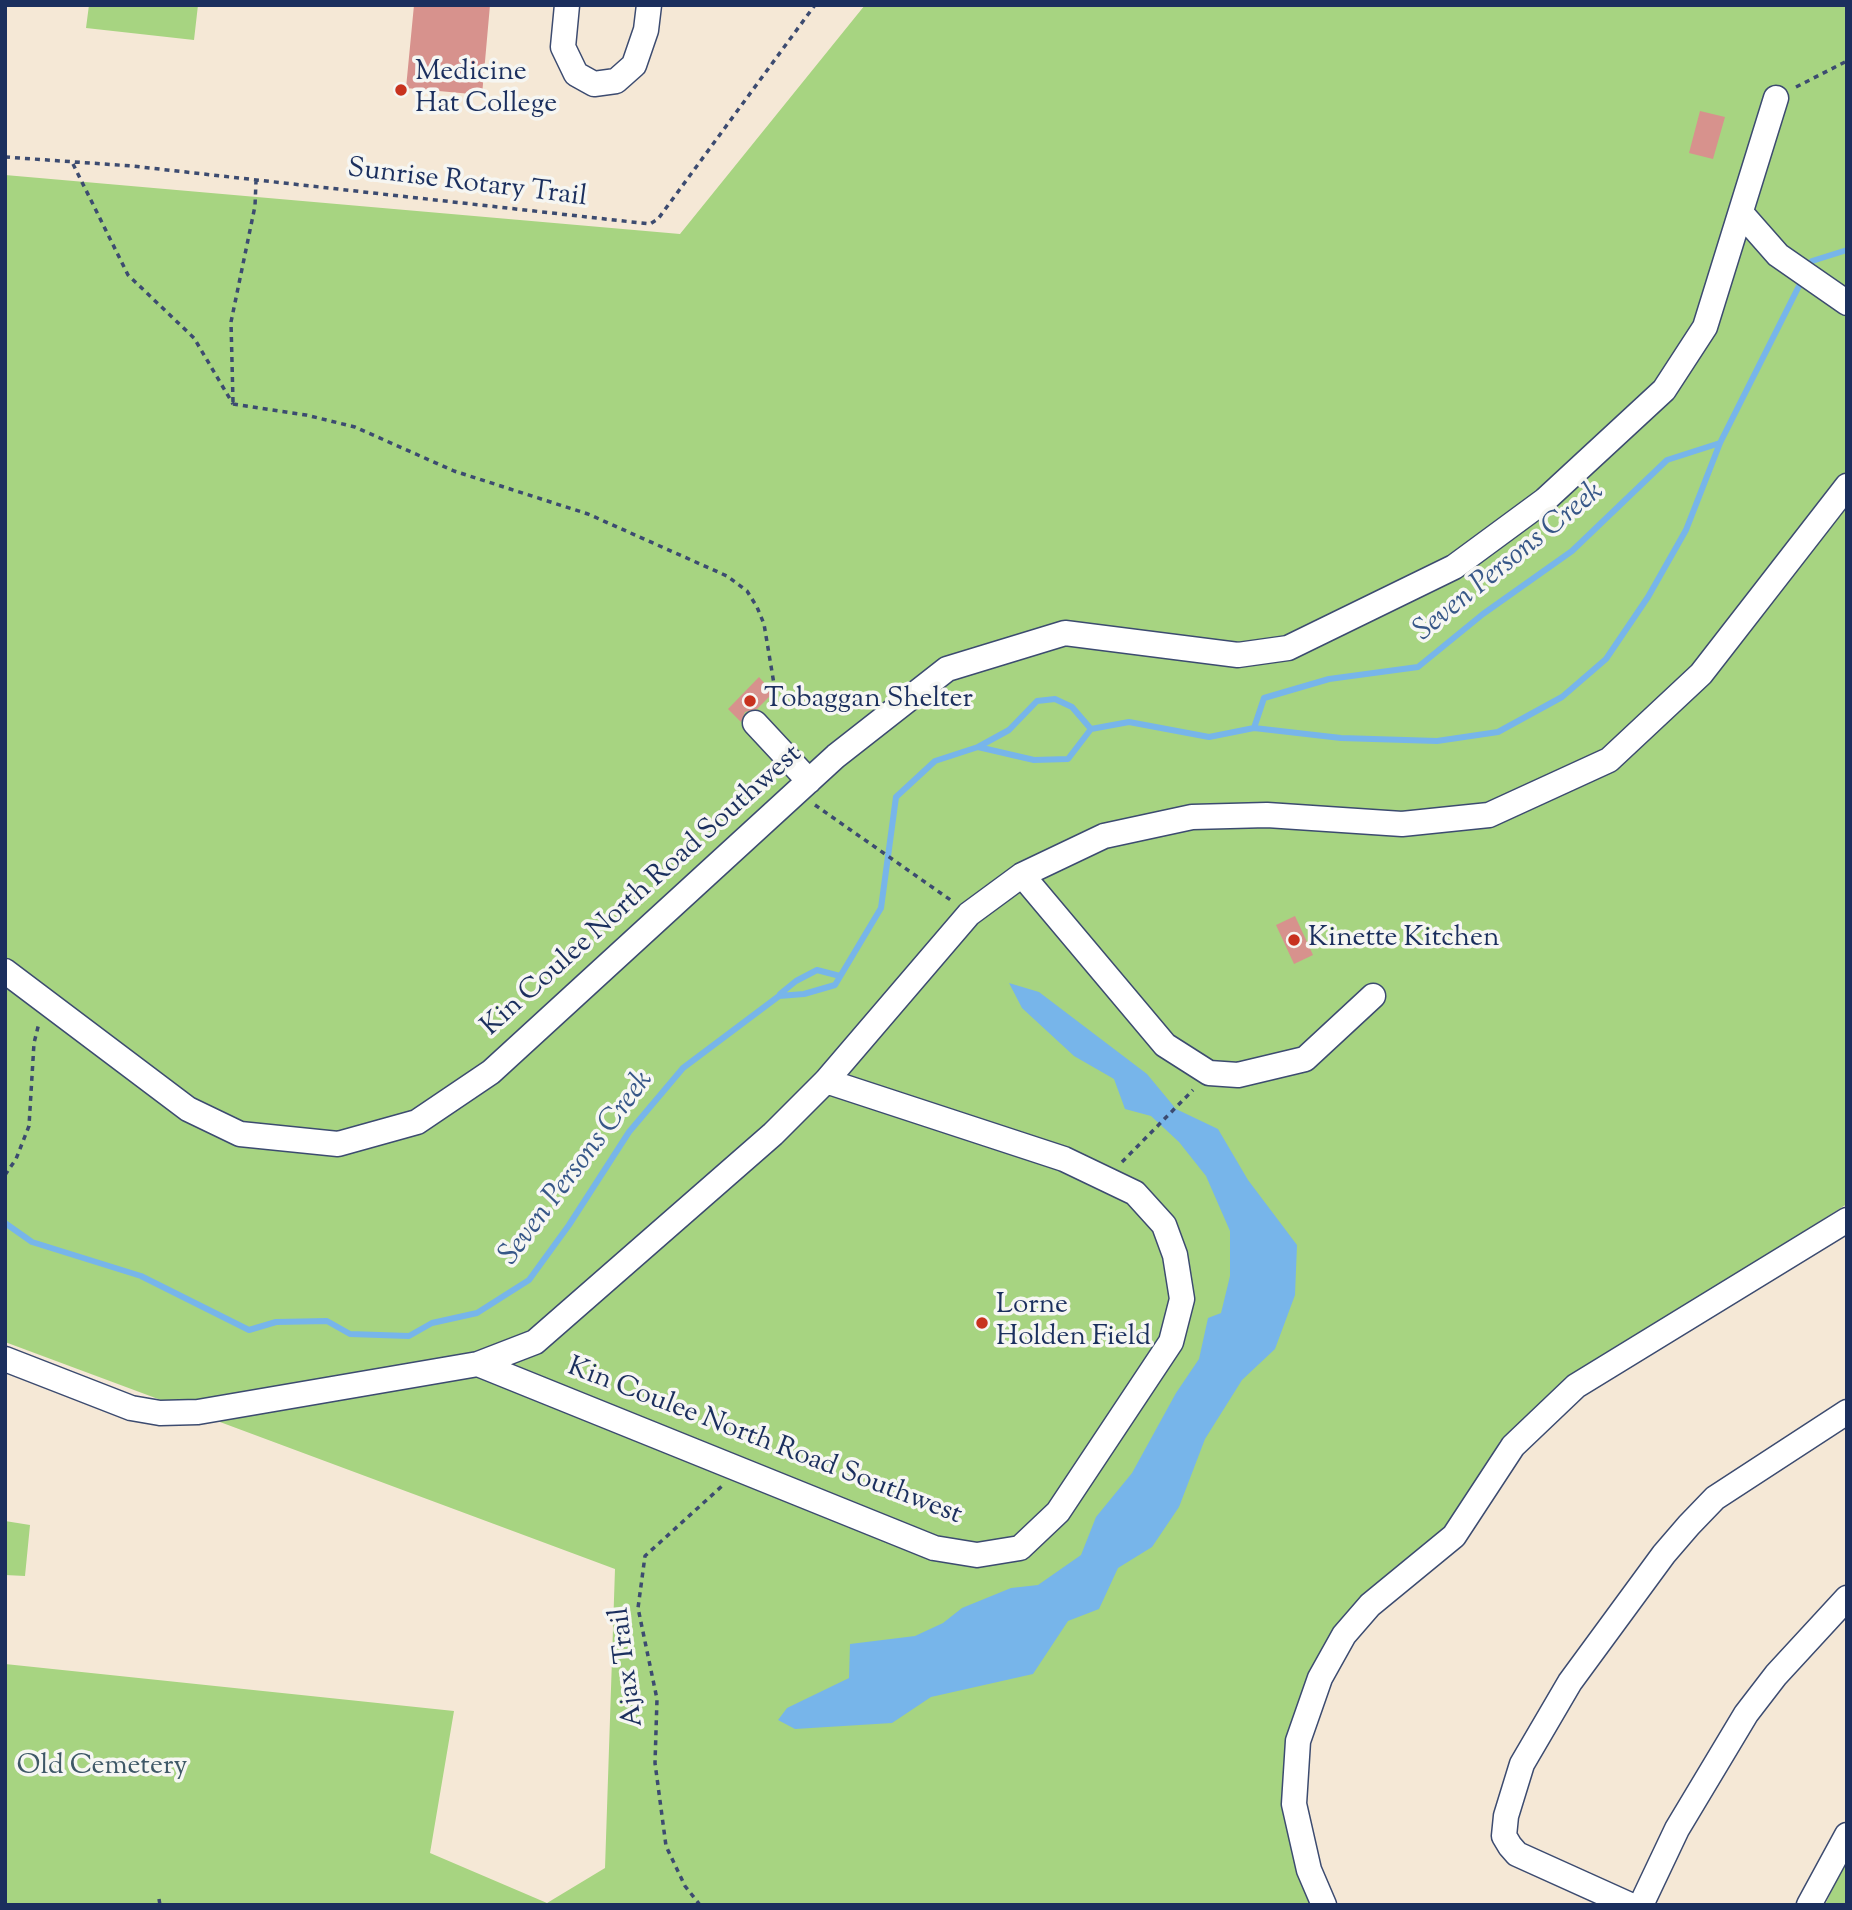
<!DOCTYPE html>
<style>
body{margin:0}
#map{position:relative;width:1852px;height:1910px;overflow:hidden;background:#f5e8d6;font-family:"Sorts Mill Goudy",serif}
canvas{display:block}
.frame{position:absolute;inset:0;border:7px solid #1b2f5e;pointer-events:none}
</style>
<div id="map">
<canvas width="1852" height="1910"></canvas>
<div class="frame"></div>
</div>
<script>
const ctx = document.querySelector('canvas').getContext('2d');
ctx.lineJoin = 'round';
function fillPath(path, color) { ctx.fillStyle = color; ctx.fill(path, 'evenodd'); }
const shape = rows => new Path2D(rows.map(r => 'M' + r).join(''));
function trace(path, color, width, dash) { ctx.strokeStyle = color; ctx.lineWidth = width; ctx.lineCap = dash ? 'butt' : 'round'; ctx.setLineDash(dash || []); ctx.stroke(path); }
function drawText(font, color, halo, rows, align = 'center') {
  ctx.font = font + ' "Sorts Mill Goudy",serif'; ctx.lineWidth = 7; ctx.setLineDash([]); ctx.textBaseline = 'middle'; ctx.strokeStyle = halo; ctx.fillStyle = color; for (const [text, x, y, turn = 0] of rows) {
    ctx.save(); ctx.translate(x, y); ctx.rotate((+turn || 0) * Math.PI / 180); ctx.textAlign = isNaN(turn) ? turn : align; if (halo) ctx.strokeText(text, 0, 0); ctx.fillText(text, 0, 0); ctx.restore();
  }
}
fillPath(shape([
 [89,5,198,5,194,40,86,28],
 [865,5,1847,5,1847,1204,1568,1381,1500,1441,1468,1503,1448,1531,1364,1604,1292,1742,1317,1905,5,1905,5,1664,454,1711,430,1853,547,1903,605,1868,615,1569,5,1342,5,175,680,234],
 [5,1521,30,1525,25,1576,5,1575],
 [1847,1861,1847,1905,1825,1905,1842,1868]
]), '#a7d481');
fillPath(shape([
 [1009,983,1039,992,1147,1074,1176,1109,1218,1129,1248,1180,1297,1245,1295,1295,1275,1349,1242,1380,1205,1439,1179,1507,1152,1547,1118,1568,1099,1609,1068,1621,1033,1674,931,1697,892,1723,795,1729,778,1720,787,1708,849,1678,850,1644,915,1636,943,1623,962,1608,1011,1588,1038,1585,1081,1555,1096,1517,1132,1473,1176,1393,1199,1359,1208,1318,1221,1313,1230,1276,1230,1231,1206,1176,1179,1142,1151,1116,1125,1109,1114,1079,1074,1056,1022,1008]
]), '#77b5ea');
trace(shape([
 [1807,270,1812,261,1847,250],
 [1254,728,1264,698,1329,679,1418,667,1483,614,1572,551,1667,460,1720,443],
 [978,747,1009,730,1037,701,1055,699,1072,707,1091,729],
 [780,994,796,981,817,970,840,976],
 [5,1223,32,1242,141,1276,249,1330,276,1322,327,1321,350,1334,409,1336,432,1323,477,1313,529,1280,569,1225,629,1132,683,1068,779,996,804,994,835,985,881,908,896,797,935,761,978,747,1034,760,1068,759,1091,729,1129,722,1209,737,1254,728,1341,738,1437,741,1498,732,1562,697,1606,659,1648,597,1686,530,1720,443,1802,280]
]), '#77b5ea', 6);
fillPath(shape([
 [414,5,490,5,482,95,406,88],
 [1700,111,1725,117,1713,159,1689,153],
 [759,677,773,693,757,709,745,712,741,722,728,709],
 [1295,916,1313,955,1294,964,1276,925]
]), '#d7928d');
const minor = shape([
 [567,5,563,47,576,74,594,84,616,81,634,65,646,30,649,5],
 [1741,213,1778,255,1847,303],
 [755,723,809,781],
 [1022,875,1165,1045,1209,1073,1238,1075,1305,1059,1373,996],
 [5,971,188,1109,240,1134,338,1144,417,1122,491,1072,836,756,947,669,1065,633,1238,655,1288,648,1454,567,1545,500,1664,390,1705,327,1776,98],
 [5,1359,131,1408,160,1413,198,1412,478,1364,535,1342,773,1134,826,1081,969,914,1022,875,1104,836,1192,817,1267,815,1402,824,1489,815,1609,760,1701,674,1847,486],
 [478,1364,934,1548,977,1555,1020,1548,1058,1512,1171,1342,1182,1299,1175,1255,1164,1225,1135,1193,1064,1159,826,1081],
 [1324,1905,1309,1870,1294,1804,1298,1741,1320,1678,1344,1635,1370,1605,1454,1536,1513,1446,1576,1386,1847,1220],
 [1630,1905,1517,1854,1510,1846,1504,1836,1506,1816,1522,1764,1570,1682,1664,1554,1689,1525,1715,1498,1847,1412],
 [1641,1905,1677,1829,1746,1714,1776,1675,1847,1598],
 [1809,1905,1847,1835]
]);
trace(minor, '#3c4b70', 27);
trace(shape([
 [1796,87,1847,61],
 [5,157,132,166,650,224,658,219,815,5],
 [73,164,128,275,194,338,233,404],
 [233,402,231,322,255,206,256,181],
 [233,404,306,415,355,427,454,471,588,514,727,576,747,591,757,607,764,624,776,696],
 [815,805,952,901],
 [1122,1162,1193,1090],
 [5,1175,16,1159,29,1126,34,1043,39,1023],
 [159,1899,160,1905],
 [700,1905,685,1886,666,1846,655,1763,657,1699,638,1608,645,1556,722,1486]
]), '#3c4b70', 3.5, [5, 5]);
trace(minor, '#fff', 24);
for (const [x, y, r, color] of [
 [401,90,7,"#c8321e"],
 [750,701,7,"#c8321e"],
 [1294,940,7,"#c8321e"],
 [982,1323,7,"#c8321e"]
]) { const dot = new Path2D(); dot.arc(x, y, r, 0, 2 * Math.PI); ctx.fillStyle = color; ctx.fill(dot); trace(dot, '#f6f6f2', 2.5); }
drawText('28px', '#1b2f5e', '#f6f6f2', [
 ["Medicine",415,74],
 ["Hat College",415,106],
 ["Tobaggan Shelter",764,701],
 ["Kinette Kitchen",1308,940],
 ["Lorne",996,1307],
 ["Holden Field",996,1339]
], 'left');
drawText('28px', '#1b2f5e', '#f6f6f2', [
 ["Sunrise Rotary Trail",467,185,7],
 ["Kin Coulee North Road Southwest",643,892,-42],
 ["Kin Coulee North Road Southwest",764,1443,21],
 ["Ajax Trail",629,1667,-97]
]);
drawText('28px', '#3e5867', '#f6f6f2', [
 ["Old Cemetery",102,1768]
]);
drawText('italic 30px', '#375788', '#f6f6f2', [
 ["Seven Persons Creek",1510,563,-39],
 ["Seven Persons Creek",578,1169,-53]
]);
</script>
